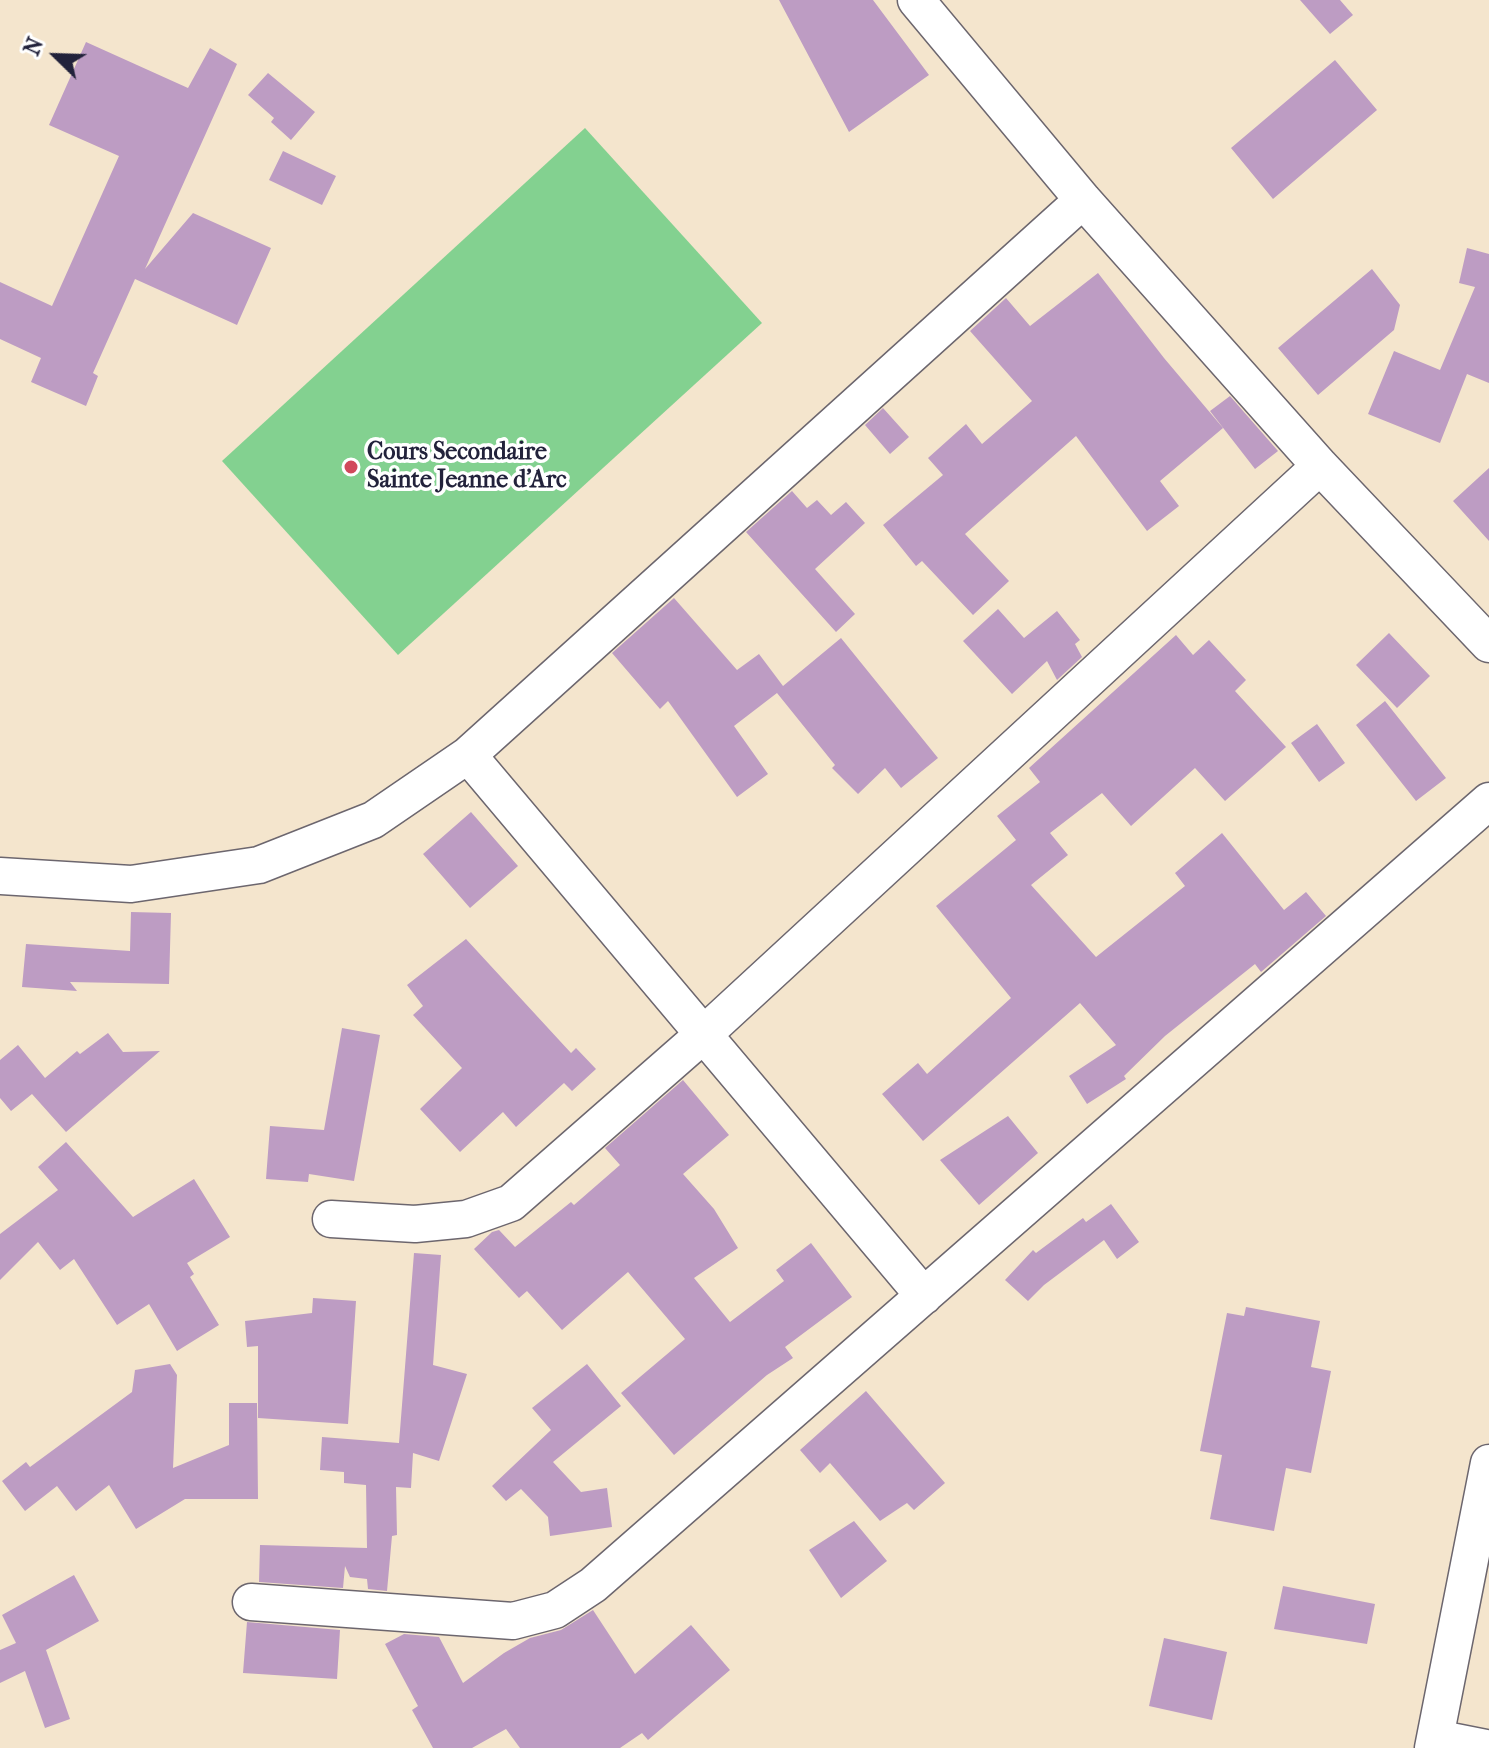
<!DOCTYPE html>
<style>
body{margin:0}
#map{position:relative;width:1489px;height:1748px;overflow:hidden;background:#f4e5cd;font-family:"IM FELL French Canon",serif}
canvas{display:block}
.north{position:absolute;left:16px;top:16px;width:80px;height:80px;-webkit-text-stroke:6px #fff;paint-order:stroke;rotate:293deg;font-size:22px;font-weight:700;line-height:32px;text-align:center;color:#22223b}
.north::after{content:'';display:block;margin:auto;width:28px;height:36px;background:#22223b;clip-path:polygon(50% 0,100% 100%,50% 72%,0 100%)}
</style>
<div id="map">
<canvas width="1489" height="1748"></canvas>
<div class="north">N</div>
</div>
<script>
const ctx = document.querySelector('canvas').getContext('2d');
ctx.lineJoin = 'round';
function fillPath(path, color) { ctx.fillStyle = color; ctx.fill(path, 'evenodd'); }
const shape = rows => new Path2D(rows.map(r => 'M' + r).join(''));
function trace(path, color, width, dash) { ctx.strokeStyle = color; ctx.lineWidth = width; ctx.lineCap = dash ? 'butt' : 'round'; ctx.setLineDash(dash || []); ctx.stroke(path); }
function drawText(font, color, halo, rows, align = 'center') {
  ctx.font = font + ' "IM FELL French Canon",serif'; ctx.lineWidth = 7; ctx.setLineDash([]); ctx.textBaseline = 'middle'; ctx.strokeStyle = halo; ctx.fillStyle = color; for (const [text, x, y, turn = 0] of rows) {
    ctx.save(); ctx.translate(x, y); ctx.rotate((+turn || 0) * Math.PI / 180); ctx.textAlign = isNaN(turn) ? turn : align; if (halo) ctx.strokeText(text, 0, 0); ctx.fillText(text, 0, 0); ctx.restore();
  }
}
fillPath(shape([
 [585,128,762,323,398,655,222,461]
]), '#83d190');
fillPath(shape([
 [779,0,873,0,929,75,849,132],
 [1300,0,1340,0,1353,15,1330,34],
 [86,42,188,88,210,48,237,64,145,269,193,213,271,248,237,325,135,279,93,373,98,376,86,406,31,382,41,358,0,339,0,282,52,306,119,156,49,125],
 [1335,60,1377,110,1273,199,1231,148],
 [268,73,315,112,291,140,271,122,274,118,248,95],
 [283,151,336,176,322,205,269,180],
 [1467,248,1489,254,1489,383,1467,374,1440,443,1368,414,1394,351,1440,370,1475,287,1459,283],
 [1372,269,1400,305,1394,330,1318,395,1278,348],
 [1098,273,1164,358,1223,428,1160,481,1179,506,1147,531,1076,436,965,534,1009,581,973,615,922,561,916,566,883,525,943,475,928,458,966,424,982,444,1032,401,970,331,1006,298,1030,326],
 [1230,396,1278,451,1255,469,1210,411],
 [883,408,909,437,890,454,865,425],
 [1489,468,1489,541,1453,501],
 [792,491,807,508,817,500,831,515,846,502,865,523,815,569,855,614,836,632,746,532],
 [674,598,737,670,759,654,783,686,841,638,938,758,901,788,885,768,858,794,832,768,835,765,777,693,734,726,768,774,737,797,668,701,660,709,612,653],
 [998,609,1024,638,1057,611,1080,640,1075,644,1082,657,1057,680,1047,661,1012,694,963,641],
 [1389,633,1430,676,1397,708,1356,665],
 [1176,635,1193,655,1209,640,1246,680,1235,691,1286,747,1225,801,1195,768,1131,826,1102,793,1050,833,1068,855,1031,885,1096,957,1185,886,1175,873,1222,833,1284,910,1306,892,1326,916,1261,972,1255,964,1165,1036,1124,1076,1126,1079,1087,1104,1069,1076,1116,1045,1080,1003,923,1141,882,1094,918,1063,927,1074,1011,998,936,906,1016,840,997,816,1040,782,1029,768],
 [1385,701,1446,778,1416,801,1356,725],
 [1317,724,1345,763,1319,782,1291,743],
 [471,812,518,866,470,908,423,854],
 [131,912,171,913,169,984,70,982,77,991,22,987,26,944,130,951],
 [466,939,571,1053,576,1048,596,1069,572,1091,564,1083,516,1127,503,1112,460,1152,420,1109,462,1068,413,1015,423,1006,407,985],
 [342,1028,380,1035,354,1181,309,1174,308,1182,266,1179,270,1126,324,1130],
 [108,1033,123,1052,160,1051,66,1132,32,1094,11,1111,0,1098,0,1060,18,1045,45,1078,77,1051,80,1054],
 [683,1080,729,1135,683,1174,714,1209,738,1248,694,1278,730,1322,784,1281,776,1270,811,1243,852,1297,785,1347,793,1358,767,1375,674,1455,621,1393,685,1339,628,1272,562,1330,527,1291,519,1298,474,1249,492,1232,499,1230,515,1247,571,1202,574,1205,620,1165,605,1148],
 [1008,1116,1038,1153,979,1205,940,1160],
 [66,1142,133,1217,194,1179,230,1237,187,1263,194,1274,190,1277,219,1325,177,1351,149,1304,117,1325,74,1259,60,1270,38,1242,0,1280,0,1234,58,1190,38,1167],
 [1111,1204,1139,1242,1117,1259,1104,1240,1044,1285,1028,1301,1005,1280,1033,1250,1036,1253,1083,1218,1086,1222],
 [414,1253,441,1255,433,1365,467,1374,439,1461,413,1453,411,1488,396,1487,397,1535,392,1536,387,1591,368,1589,367,1579,350,1577,345,1566,343,1588,259,1582,260,1545,367,1548,366,1485,344,1483,344,1472,320,1470,322,1437,399,1443],
 [313,1298,356,1301,348,1424,258,1418,258,1346,247,1347,245,1321,312,1313],
 [1246,1307,1320,1321,1311,1367,1331,1371,1311,1473,1286,1468,1274,1531,1210,1519,1222,1455,1200,1451,1227,1313,1244,1316],
 [170,1364,177,1375,173,1468,229,1445,229,1403,257,1403,258,1499,185,1499,136,1529,109,1485,76,1511,57,1486,25,1511,2,1481,26,1462,30,1467,132,1392,135,1370],
 [587,1364,621,1406,553,1462,581,1492,607,1488,612,1527,550,1536,548,1517,521,1489,506,1501,492,1486,551,1430,532,1408],
 [866,1391,945,1483,914,1510,907,1503,880,1521,830,1463,820,1473,800,1450],
 [854,1521,887,1561,841,1598,809,1550],
 [74,1575,99,1621,46,1650,70,1719,45,1728,25,1671,0,1683,0,1650,16,1643,2,1615],
 [1283,1586,1375,1604,1367,1644,1274,1629],
 [593,1610,635,1674,691,1625,730,1670,648,1740,642,1733,620,1748,520,1748,506,1729,472,1748,433,1748,412,1710,418,1706,385,1644,404,1634,439,1637,463,1683,504,1653,530,1638,561,1630],
 [247,1622,340,1630,337,1679,243,1673],
 [1164,1638,1227,1652,1212,1720,1149,1706]
]), '#bd9cc3');
const minor = shape([
 [916,0,1083,200,1320,466,1489,644],
 [468,755,924,1296],
 [0,876,131,884,259,865,373,820,468,755,1083,200],
 [331,1219,415,1224,466,1219,511,1203,704,1034,1320,466],
 [251,1602,513,1621,555,1610,593,1585,1489,801],
 [1435,1738,1486,1748],
 [1433,1748,1489,1463]
]);
trace(minor, '#6c666e', 39);
trace(minor, '#fff', 36);
for (const [x, y, r, color] of [
 [351,467,8,"#d1495b"]
]) { const dot = new Path2D(); dot.arc(x, y, r, 0, 2 * Math.PI); ctx.fillStyle = color; ctx.fill(dot); trace(dot, '#fff', 3); }
drawText('bold 24px', '#22223b', '#fff', [
 ["Cours Secondaire",367,453],
 ["Sainte Jeanne d'Arc",367,481]
], 'left');
</script>
